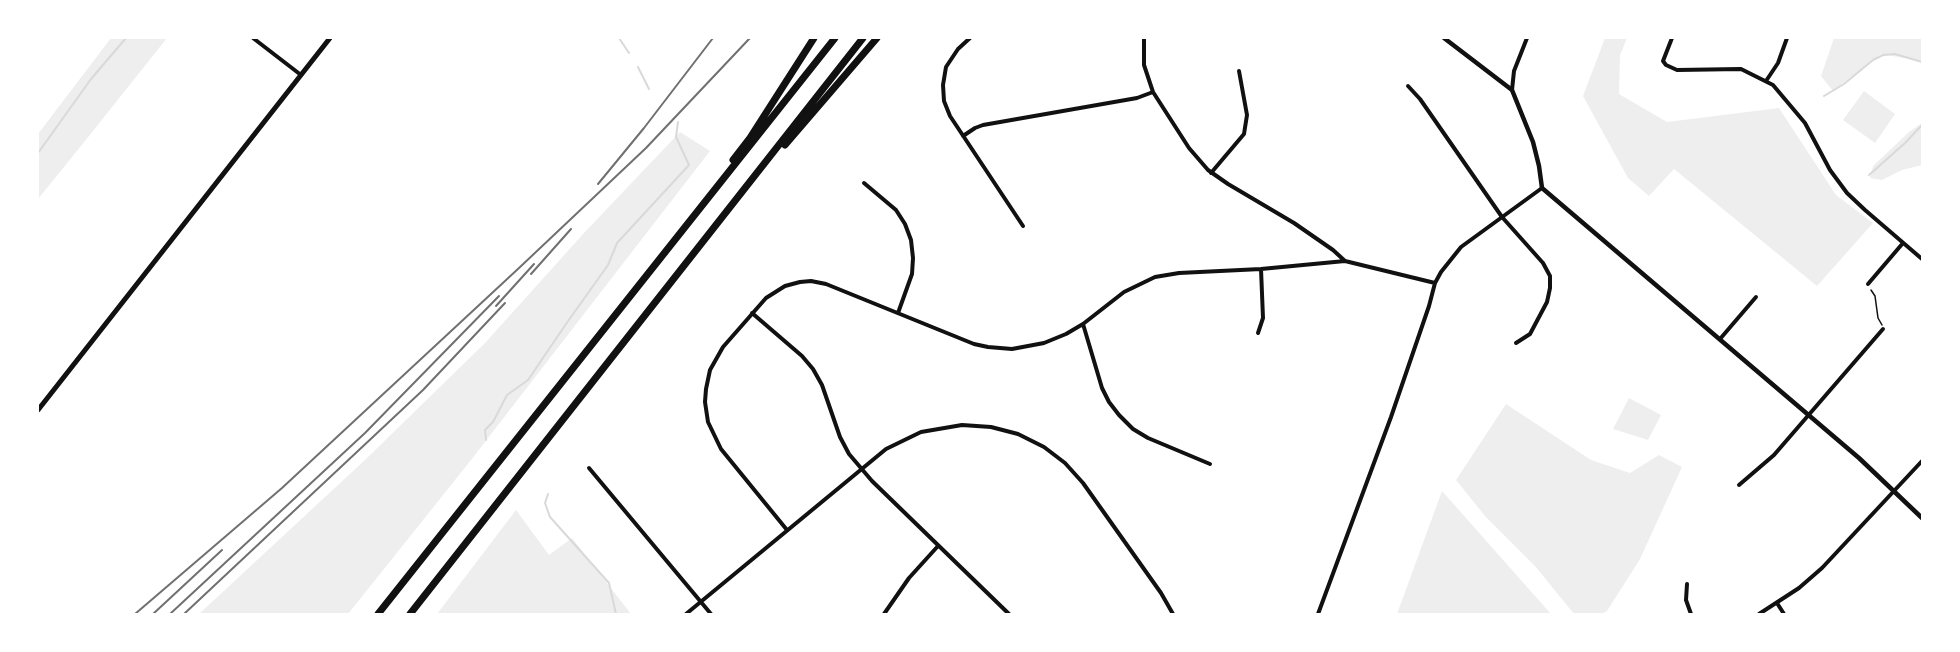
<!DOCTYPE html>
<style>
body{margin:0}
#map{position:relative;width:1960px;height:652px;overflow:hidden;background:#fff;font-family:Overpass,sans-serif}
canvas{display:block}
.frame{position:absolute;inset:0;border:39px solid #fff;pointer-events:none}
</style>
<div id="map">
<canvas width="1960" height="652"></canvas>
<div class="frame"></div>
</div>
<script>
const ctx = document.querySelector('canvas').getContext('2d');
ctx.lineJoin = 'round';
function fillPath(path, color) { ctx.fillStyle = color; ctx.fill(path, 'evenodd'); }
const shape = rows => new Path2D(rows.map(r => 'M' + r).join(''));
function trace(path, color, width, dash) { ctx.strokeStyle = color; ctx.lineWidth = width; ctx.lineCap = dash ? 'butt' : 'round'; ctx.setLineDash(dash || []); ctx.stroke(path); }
fillPath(shape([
 [111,38,167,38,89,136,38,199,38,134],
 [1605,38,1627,38,1620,55,1619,94,1667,122,1779,108,1836,195,1873,223,1817,286,1674,169,1649,196,1628,178,1583,96],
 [1834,38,1922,38,1922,61,1881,54,1833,91,1821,76],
 [1864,91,1895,114,1875,143,1843,120],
 [1922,123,1922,165,1902,170,1882,180,1870,178,1873,166,1909,132],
 [680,132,710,151,471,460,348,614,199,614,366,459,485,343,584,233],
 [1629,398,1661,415,1648,440,1613,429],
 [1506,404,1591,460,1630,473,1659,455,1682,467,1640,559,1607,611,1602,614,1574,614,1535,566,1485,516,1456,480],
 [1442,491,1551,614,1397,614],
 [516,510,549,555,572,538,631,614,437,614]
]), '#eee');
trace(shape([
 [619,38,629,53],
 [638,67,649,89],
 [1824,96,1844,84,1873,60,1883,55,1895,54,1922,62],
 [38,153,91,79,126,38],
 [1869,175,1905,143,1922,125],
 [486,440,485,430,493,422,507,395,528,380,566,324,608,265,617,243,689,165,676,137,678,122],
 [548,494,545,503,550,517,609,583,616,614]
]), '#d9d9d9', 2);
trace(shape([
 [1871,290,1875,296,1878,318,1882,325]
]), '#111', 1.5);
trace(shape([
 [253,38,301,75],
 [970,38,958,49,946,67,943,85,944,101,950,116,1023,226],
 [1144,38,1144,65,1153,92,1189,148,1208,170,1228,184,1294,223,1333,250,1345,261,1435,283],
 [1672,38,1663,61,1666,65,1677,70,1741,69,1773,85,1805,123,1830,170,1847,193,1865,210,1922,259],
 [1766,81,1778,63,1787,38],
 [1408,86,1420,99,1502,217,1543,263,1550,276,1550,288,1547,302,1530,334,1516,343],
 [1512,90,1514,71,1527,38],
 [963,136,975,128,983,125,1137,98,1153,92],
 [1211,173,1244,134,1247,115,1239,71],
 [864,183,896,210,905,224,911,240,913,258,912,274,898,313],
 [1868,284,1903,243],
 [752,313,802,356,813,369,822,385,840,437,849,454,872,481,1009,614],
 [1083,324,1102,388,1109,402,1119,415,1133,429,1148,438,1210,464],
 [1258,333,1263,318,1261,269],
 [1720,339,1756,297],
 [589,468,711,614],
 [1739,485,1774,455,1883,329],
 [787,530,721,449,708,422,705,402,706,389,710,370,723,347,766,298,785,286,800,282,811,281,826,284,974,344,988,347,1012,349,1044,343,1066,334,1083,324,1124,292,1155,277,1179,273,1261,269,1345,261],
 [1687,584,1686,600,1691,614],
 [1777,603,1784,614],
 [686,614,886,449,921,432,962,425,991,427,1018,434,1044,447,1065,463,1083,483,1161,593,1173,614],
 [884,614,909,578,938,546],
 [1318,614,1391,417,1429,306,1435,283,1441,272,1461,247,1542,188],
 [1759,614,1799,588,1822,568,1922,461]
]), '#111', 4);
trace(shape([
 [1444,38,1512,90,1533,142,1539,166,1542,188,1859,458,1922,518]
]), '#111', 4.5);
trace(shape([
 [38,410,330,38]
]), '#111', 5);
trace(shape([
 [785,145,877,38],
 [733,160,750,138,814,38],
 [378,614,835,38],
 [410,614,863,38]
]), '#111', 7);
trace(shape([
 [598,184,644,128,713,38],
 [531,274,571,229],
 [496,306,534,264],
 [135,614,282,488,519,268,646,148,750,38],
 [153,614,222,550],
 [170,614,365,433,499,296],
 [184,614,423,390,505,303]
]), '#707070', 2);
</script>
